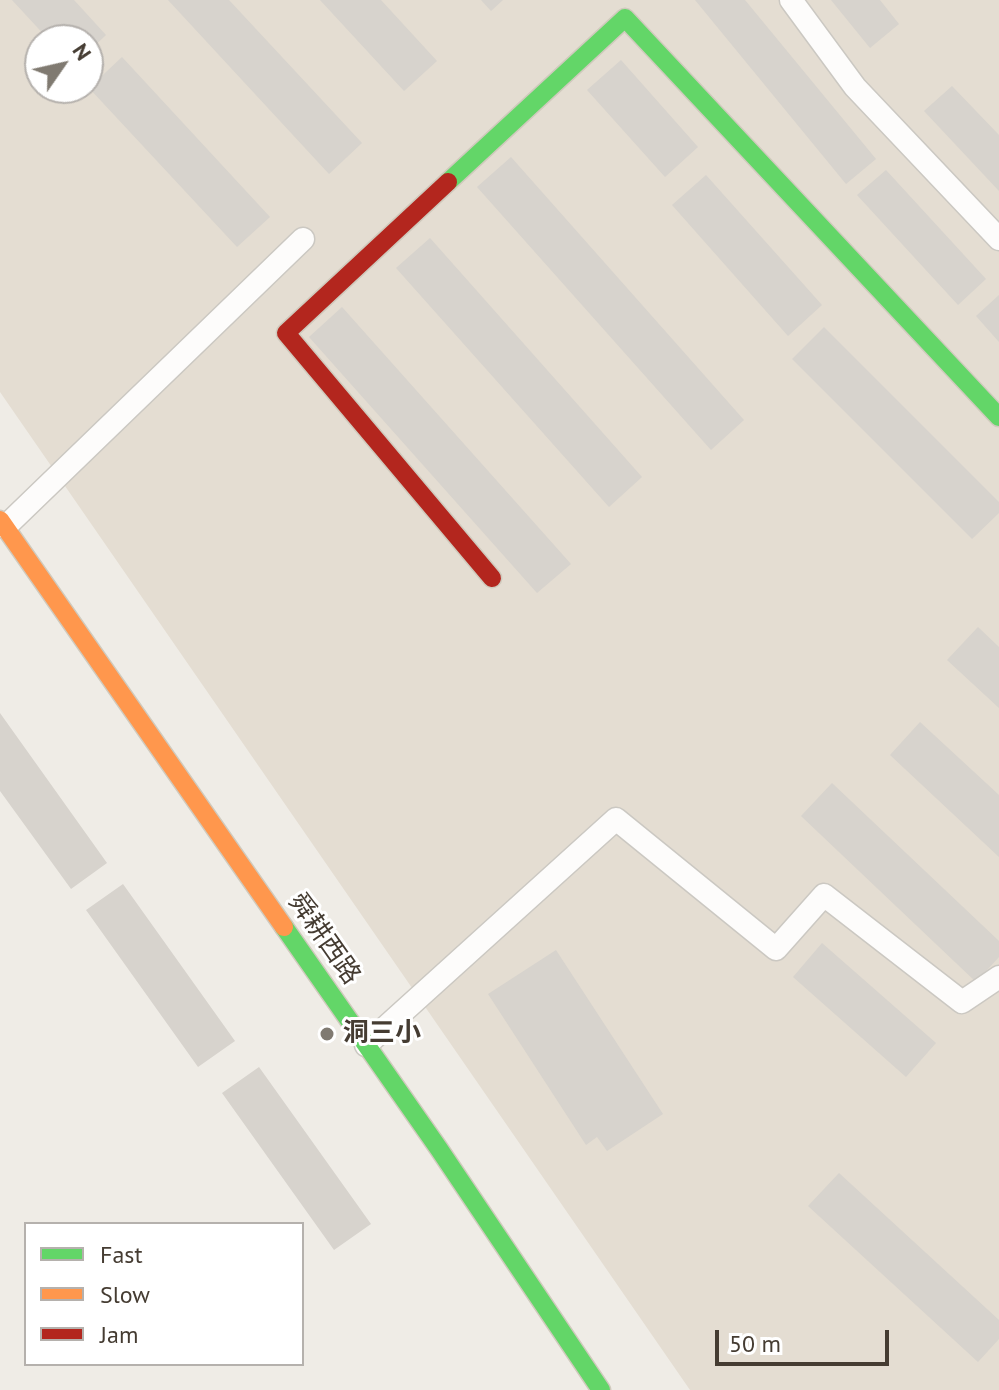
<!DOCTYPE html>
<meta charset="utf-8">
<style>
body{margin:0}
#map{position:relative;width:999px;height:1390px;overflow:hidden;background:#efece6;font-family:"PT Sans",sans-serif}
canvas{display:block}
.legend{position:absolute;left:24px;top:1222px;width:280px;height:144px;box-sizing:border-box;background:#fff;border:2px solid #b5b1ad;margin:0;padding:10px 14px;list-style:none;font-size:24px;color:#453c32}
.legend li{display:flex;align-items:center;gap:16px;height:40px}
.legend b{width:40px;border:2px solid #b5b1ad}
.north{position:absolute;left:24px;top:24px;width:80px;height:80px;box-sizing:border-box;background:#fff;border:2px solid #b5b1ad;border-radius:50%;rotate:56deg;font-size:22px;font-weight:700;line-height:32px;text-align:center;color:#453c32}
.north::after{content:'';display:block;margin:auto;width:28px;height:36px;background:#807a71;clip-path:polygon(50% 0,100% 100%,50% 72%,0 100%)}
.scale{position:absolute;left:715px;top:1330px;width:174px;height:36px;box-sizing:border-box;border:4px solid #453c32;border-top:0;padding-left:10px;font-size:24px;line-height:28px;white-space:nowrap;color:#453c32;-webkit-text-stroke:6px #fff;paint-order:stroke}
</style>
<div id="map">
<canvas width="999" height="1390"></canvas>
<ul class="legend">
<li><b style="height:10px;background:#63d668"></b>Fast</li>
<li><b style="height:10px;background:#ff974d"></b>Slow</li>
<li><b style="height:10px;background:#b3261e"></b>Jam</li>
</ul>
<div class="north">N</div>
<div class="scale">50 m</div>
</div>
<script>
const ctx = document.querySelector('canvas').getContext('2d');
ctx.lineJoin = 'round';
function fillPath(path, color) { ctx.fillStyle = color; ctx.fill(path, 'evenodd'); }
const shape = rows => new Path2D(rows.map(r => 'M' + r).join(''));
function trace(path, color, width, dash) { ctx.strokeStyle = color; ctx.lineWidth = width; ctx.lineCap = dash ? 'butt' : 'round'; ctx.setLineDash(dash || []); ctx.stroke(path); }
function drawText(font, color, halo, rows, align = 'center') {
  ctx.font = font + ' "PT Sans","Noto Sans SC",sans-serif'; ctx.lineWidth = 6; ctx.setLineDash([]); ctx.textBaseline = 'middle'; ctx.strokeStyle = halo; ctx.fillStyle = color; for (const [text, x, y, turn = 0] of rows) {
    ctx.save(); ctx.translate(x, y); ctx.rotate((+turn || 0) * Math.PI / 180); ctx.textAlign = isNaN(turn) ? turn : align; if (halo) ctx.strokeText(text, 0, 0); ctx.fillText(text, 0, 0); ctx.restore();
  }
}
fillPath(shape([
 [0,0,999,0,999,1390,690,1390,0,392],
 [40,40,88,40,88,88,40,88]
]), '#e4ddd2');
fillPath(shape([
 [12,0,74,0,106,35,88,52,88,40,49,40],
 [168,0,229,0,362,143,329,174],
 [320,0,381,0,437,61,404,91],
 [481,0,503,0,491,11],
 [695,0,745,0,876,159,846,184],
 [831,0,880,0,899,24,870,48],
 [122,57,270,217,237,247,89,88],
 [621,60,698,147,665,177,587,90],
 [952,86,999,135,999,191,924,111],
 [511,157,744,420,711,450,477,187],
 [886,170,986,279,958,305,857,195],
 [706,175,822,305,788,336,672,205],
 [430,238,642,477,609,507,396,268],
 [999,295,999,342,976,316],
 [342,307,571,564,537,593,309,337],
 [824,327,999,502,999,513,972,539,792,359],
 [978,627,999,647,999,708,947,660],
 [0,713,107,863,71,889,0,791],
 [920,722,999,795,999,857,890,755],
 [832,783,999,941,999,957,976,982,801,816],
 [123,884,235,1041,198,1067,86,910],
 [822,943,936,1043,906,1077,793,977],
 [556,950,663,1114,607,1151,597,1137,586,1145,488,994],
 [259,1067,371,1224,334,1250,222,1093],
 [839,1173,999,1320,999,1339,978,1362,808,1206]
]), '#d7d3cd');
const street = shape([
 [791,0,855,87,999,239],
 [5,527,303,239],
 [366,1045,616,819,776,949,824,895,962,1002,999,977]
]);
const fast = shape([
 [448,182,625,18,999,417],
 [284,927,439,1149,601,1390]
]);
const slow = shape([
 [0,520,284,927]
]);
const jam = shape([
 [448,182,286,333,492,578]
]);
trace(street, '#cbc8c2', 25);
trace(fast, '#d0cabd', 21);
trace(slow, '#d0cabd', 21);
trace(jam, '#d0cabd', 21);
trace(street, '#fdfcfb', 22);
trace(fast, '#63d668', 18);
trace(slow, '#ff974d', 18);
trace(jam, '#b3261e', 18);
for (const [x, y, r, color] of [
 [327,1034,8,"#807a71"]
]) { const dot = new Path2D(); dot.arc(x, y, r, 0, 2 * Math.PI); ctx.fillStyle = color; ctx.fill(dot); trace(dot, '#fff', 3); }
drawText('26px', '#453c32', '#fff', [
 ["舜耕西路",324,939,55]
]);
drawText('bold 26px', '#453c32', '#fff', [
 ["洞三小",343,1034]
], 'left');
</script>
